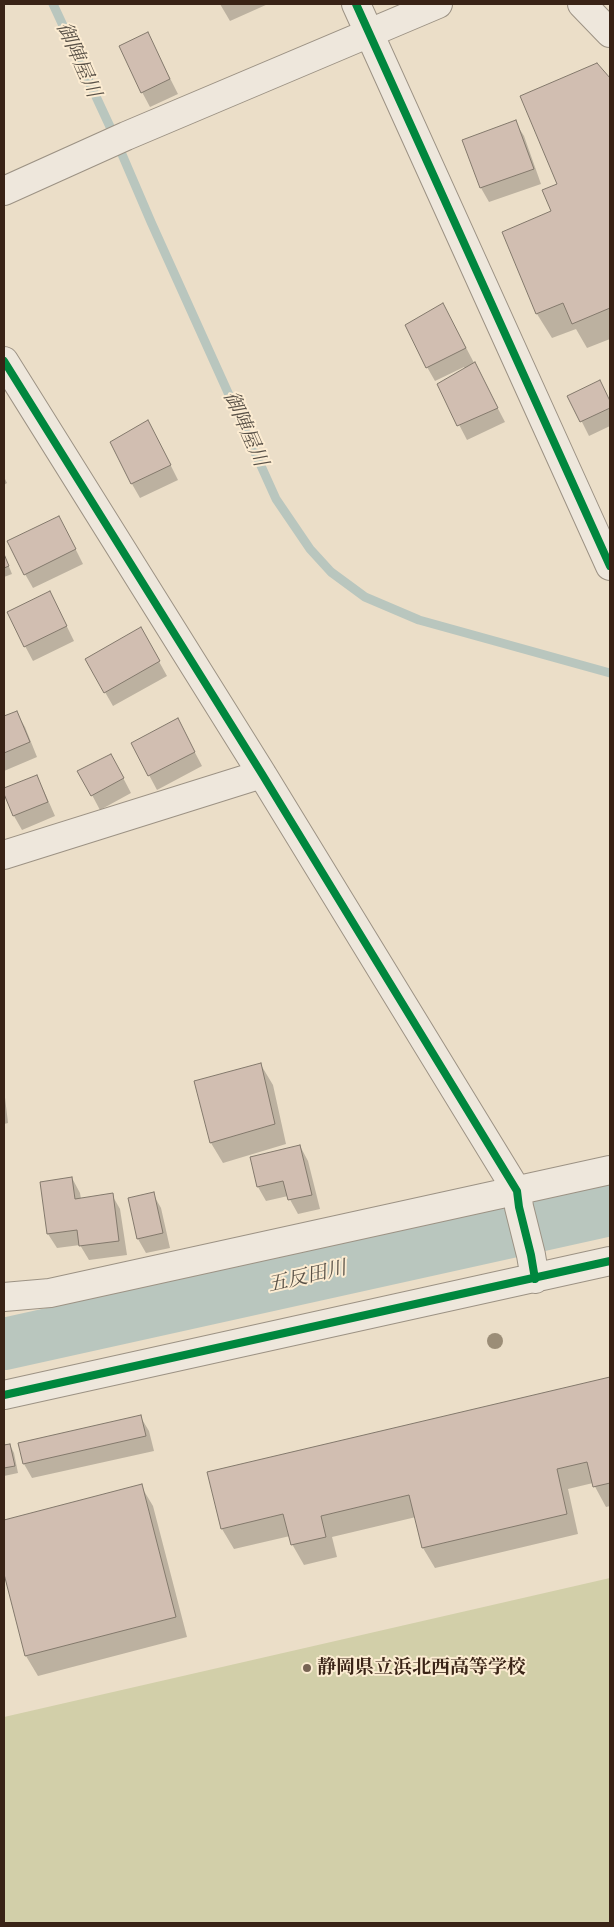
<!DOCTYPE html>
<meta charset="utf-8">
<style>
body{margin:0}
#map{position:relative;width:614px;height:1927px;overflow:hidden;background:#ebdec8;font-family:"EB Garamond",serif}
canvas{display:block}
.frame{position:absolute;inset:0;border:5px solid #392316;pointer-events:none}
</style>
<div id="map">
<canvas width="614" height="1927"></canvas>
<div class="frame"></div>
</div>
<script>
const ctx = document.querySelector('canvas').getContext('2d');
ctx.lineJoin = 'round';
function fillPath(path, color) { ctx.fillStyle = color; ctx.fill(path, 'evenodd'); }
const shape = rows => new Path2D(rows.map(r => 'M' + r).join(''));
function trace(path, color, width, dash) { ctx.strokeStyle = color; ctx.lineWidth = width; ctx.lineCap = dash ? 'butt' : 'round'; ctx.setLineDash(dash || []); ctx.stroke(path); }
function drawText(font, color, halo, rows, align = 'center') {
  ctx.font = font + ' "EB Garamond","Noto Serif JP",serif'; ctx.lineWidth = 4; ctx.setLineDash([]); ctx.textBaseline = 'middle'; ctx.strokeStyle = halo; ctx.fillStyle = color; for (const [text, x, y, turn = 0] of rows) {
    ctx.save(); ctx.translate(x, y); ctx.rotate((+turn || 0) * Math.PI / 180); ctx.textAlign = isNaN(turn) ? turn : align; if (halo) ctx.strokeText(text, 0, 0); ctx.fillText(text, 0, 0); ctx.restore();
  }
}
fillPath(shape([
 [610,1578,610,1923,4,1923,4,1717]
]), '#d2cfa9');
fillPath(shape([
 [220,4,268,4,230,21],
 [147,33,178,94,150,107,142,92],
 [597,64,610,80,610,339,587,348,576,329,552,338,537,314,558,185],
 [515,122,524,136,541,184,489,202,481,188,464,140],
 [451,319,505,422,467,440,438,384,465,369,464,367,435,381,427,367],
 [600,382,610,401,610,426,589,436,569,396],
 [156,436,178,480,140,498,132,484],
 [4,477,7,483,4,485],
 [67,532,83,564,33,588,25,574],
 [4,554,12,574,4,577],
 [50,592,74,641,33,661,25,646],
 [141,629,167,676,113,706,86,659],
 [16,712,25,727,37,757,4,771,4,718],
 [178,720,202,766,157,790,149,775],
 [119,770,131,793,100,810,92,795],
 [36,776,44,791,55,816,22,830,14,816,4,790],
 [261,1065,273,1085,286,1144,223,1163,211,1143,196,1082],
 [4,1089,8,1123,4,1124],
 [300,1146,308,1161,320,1209,298,1214,288,1196,266,1201,258,1187,251,1158],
 [72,1178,80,1193,81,1199,112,1195,120,1209,127,1255,89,1260,80,1245,57,1248,48,1234],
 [153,1194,161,1208,170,1248,146,1253,138,1239],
 [610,1379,610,1506,606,1507,593,1483,568,1489,578,1534,435,1568,423,1548,416,1517,332,1537,337,1557,304,1565,292,1544,290,1536,234,1549,222,1529,209,1473],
 [140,1416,149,1431,154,1451,32,1478,24,1464,20,1444],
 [10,1445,14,1453,18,1473,4,1476,4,1447],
 [141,1486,153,1506,187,1637,38,1676,26,1656,4,1569,4,1522]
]), '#0003');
trace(shape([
 [53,4,112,131,151,222,276,499,310,549,331,572,365,597,419,620,610,673]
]), '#b9c6be', 9);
trace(shape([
 [4,1344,610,1210]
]), '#b9c6be', 52);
const building = shape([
 [148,32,170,79,141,93,119,46,148,32],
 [597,63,610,78,610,308,572,324,563,303,536,314,502,232,551,211,542,190,557,184,520,96,597,63],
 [516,120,534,169,480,188,462,140,516,120],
 [443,303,466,348,426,368,405,325,443,303],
 [475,362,498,408,457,426,437,384,475,362],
 [600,380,610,401,610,408,580,422,567,396,600,380],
 [148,420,171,465,131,484,110,442,148,420],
 [59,516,76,549,24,575,7,541,59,516],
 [4,554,9,566,4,568,4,554],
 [50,591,67,626,24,647,7,612,50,591],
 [141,627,160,661,104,693,85,659,141,627],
 [17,711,30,742,4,753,4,716,17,711],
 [178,718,195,752,148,776,131,743,178,718],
 [111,754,124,778,91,796,77,771,111,754],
 [37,775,48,802,13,816,4,794,4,788,37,775],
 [261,1063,275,1124,210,1143,194,1081,261,1063],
 [300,1145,312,1195,288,1200,283,1181,257,1187,250,1157,300,1145],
 [72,1177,75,1199,113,1193,119,1241,79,1246,77,1230,47,1234,40,1182,72,1177],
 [154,1192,163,1233,137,1239,128,1198,154,1192],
 [610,1377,610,1483,593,1487,587,1462,557,1469,567,1514,422,1548,409,1495,321,1516,326,1537,291,1545,283,1514,221,1529,207,1472,610,1377],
 [141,1415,146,1436,23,1464,18,1443,141,1415],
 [10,1444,15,1466,4,1468,4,1445,10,1444],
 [142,1484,176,1617,25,1656,4,1574,4,1520,142,1484]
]);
fillPath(building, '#d1beb1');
trace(building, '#83796c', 1);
const minor = shape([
 [582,4,610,33],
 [4,191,126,136,438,4],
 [4,361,262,774,517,1191,519,1207,531,1255,535,1279],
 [4,855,262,774],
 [4,1297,50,1293,610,1170],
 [4,1395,610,1261]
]);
const tertiary = shape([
 [356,4,610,566]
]);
trace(minor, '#9c9284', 30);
trace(tertiary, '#9c9284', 30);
trace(minor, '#eee7dc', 28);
trace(tertiary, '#eee7dc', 28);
trace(shape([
 [356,4,610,566],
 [4,361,262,774,517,1191,519,1207,531,1255,535,1279],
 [4,1395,610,1261]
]), '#00873e', 8);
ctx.fillStyle = '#9b8d77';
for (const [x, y] of [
 [495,1341]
]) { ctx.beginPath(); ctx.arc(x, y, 8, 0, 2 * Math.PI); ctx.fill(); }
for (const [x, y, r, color] of [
 [307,1668,5,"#776454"]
]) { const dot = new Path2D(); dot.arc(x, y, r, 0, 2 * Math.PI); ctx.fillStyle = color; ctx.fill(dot); trace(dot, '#fcecd2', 2); }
drawText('bold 19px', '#392316', '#fcecd2', [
 ["静岡県立浜北西高等学校",317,1668]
], 'left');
drawText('italic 20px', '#595147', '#fcecd2', [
 ["御陣屋川",78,60,66],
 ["御陣屋川",245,429,66],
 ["五反田川",307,1277,-13]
]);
</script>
